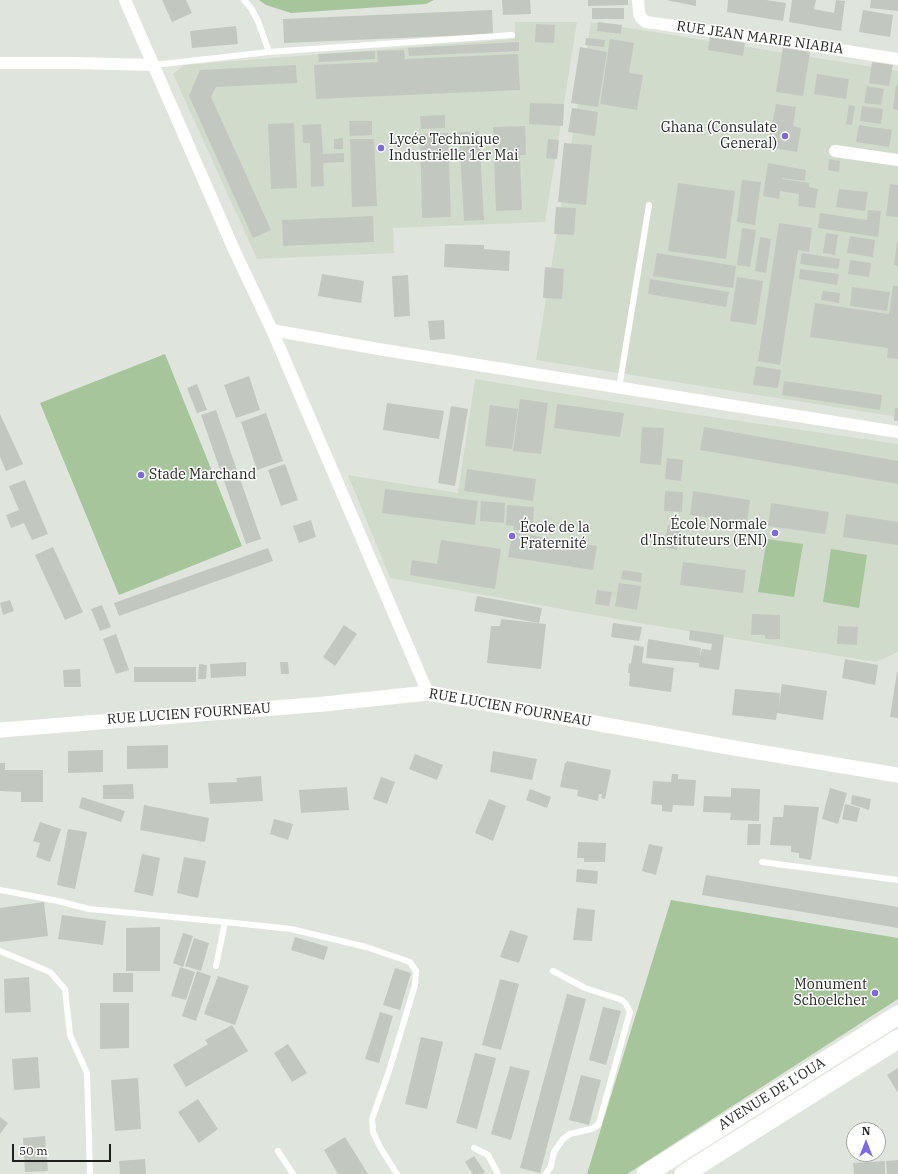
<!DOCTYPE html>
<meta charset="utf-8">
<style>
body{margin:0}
#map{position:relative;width:898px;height:1174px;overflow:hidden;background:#dfe5dc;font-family:"IBM Plex Serif",serif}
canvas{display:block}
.north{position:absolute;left:846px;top:1122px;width:40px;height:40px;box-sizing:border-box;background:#fff;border:1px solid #a5a6a5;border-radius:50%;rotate:0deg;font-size:11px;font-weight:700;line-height:16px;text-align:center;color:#1e211e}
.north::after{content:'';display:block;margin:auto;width:14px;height:18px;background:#7e68e4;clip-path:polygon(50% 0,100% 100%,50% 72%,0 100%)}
.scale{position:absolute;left:12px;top:1144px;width:99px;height:18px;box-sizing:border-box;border:2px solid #1e211e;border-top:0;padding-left:5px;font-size:12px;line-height:14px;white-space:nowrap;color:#1e211e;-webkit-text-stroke:3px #fff;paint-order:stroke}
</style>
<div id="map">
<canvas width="898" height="1174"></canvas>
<div class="north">N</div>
<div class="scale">50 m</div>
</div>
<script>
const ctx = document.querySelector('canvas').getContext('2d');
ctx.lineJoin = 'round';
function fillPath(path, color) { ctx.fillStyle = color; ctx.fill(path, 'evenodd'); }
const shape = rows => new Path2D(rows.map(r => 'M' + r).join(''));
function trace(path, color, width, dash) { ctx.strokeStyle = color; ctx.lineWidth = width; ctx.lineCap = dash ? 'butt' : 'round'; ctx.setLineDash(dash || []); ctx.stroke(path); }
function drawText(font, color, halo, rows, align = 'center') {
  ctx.font = font + ' "IBM Plex Serif",serif'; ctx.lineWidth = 3; ctx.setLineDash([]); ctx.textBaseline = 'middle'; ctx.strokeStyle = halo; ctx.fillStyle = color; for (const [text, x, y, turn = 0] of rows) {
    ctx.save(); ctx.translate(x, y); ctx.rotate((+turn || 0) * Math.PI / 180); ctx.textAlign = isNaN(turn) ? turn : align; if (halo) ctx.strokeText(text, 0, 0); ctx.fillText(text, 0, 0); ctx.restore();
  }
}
fillPath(shape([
 [515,22,577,22,545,222,393,228,394,253,257,259,173,74,184,65,515,39],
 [591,22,898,71,898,417,536,360],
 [475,379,671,411,898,444,898,652,876,662,639,623,390,578,348,475,458,493]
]), '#d0dbcc');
fillPath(shape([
 [259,0,434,0,426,4,291,13,266,5],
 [165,354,242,546,119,595,40,403],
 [767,539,803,544,794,597,758,592],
 [831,549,867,555,859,608,823,602],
 [671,900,898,938,898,999,627,1174,587,1174]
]), '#a6c59b');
fillPath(shape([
 [162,0,186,0,192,13,172,22],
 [502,0,530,0,531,14,503,15],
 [588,0,628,0,628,5,588,6],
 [666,0,696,0,696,6],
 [728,0,766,0,786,3,783,21,727,12],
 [792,0,816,0,814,9,834,13,836,0,845,1,841,31,789,22],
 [871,0,898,0,898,11,870,8],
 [592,8,624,8,624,19,592,19],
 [492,10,493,34,284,43,283,19],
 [863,10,893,15,890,37,859,32],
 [598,22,622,25,621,34,597,31],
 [536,24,555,25,554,43,535,42],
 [236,26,238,44,192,48,190,31],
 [710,37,745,43,743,56,708,50],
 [586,38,605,40,604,47,585,45],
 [610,39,634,43,629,73,643,75,637,110,600,104],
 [519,42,519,51,409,56,408,48],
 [580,47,607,52,598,107,571,103],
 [783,48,810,52,803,96,776,92],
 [404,50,405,59,518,54,520,90,316,99,314,65,378,62,377,51],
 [375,51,375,59,319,62,318,54],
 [872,62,893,65,889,86,869,83],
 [296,65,297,83,216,87,211,97,271,230,253,238,189,96,200,70],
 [817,74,849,79,846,99,814,94],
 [896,85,898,86,898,110,893,109],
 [867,86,884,89,881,105,864,103],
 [530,103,564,104,563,126,529,124],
 [776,104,796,107,793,126,801,128,797,152,768,147],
 [849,105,855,106,852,125,846,124],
 [862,106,883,109,881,124,860,121],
 [572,108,598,112,595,136,568,132],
 [445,115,445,128,421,129,420,116],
 [349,121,372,121,372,135,350,136],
 [294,123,297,188,271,189,268,124],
 [321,124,323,154,344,153,344,162,323,163,324,186,311,187,310,143,303,143,302,125],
 [859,125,892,130,889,147,856,142],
 [525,126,526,155,520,155,522,210,496,211,493,127],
 [479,131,484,220,464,221,459,132],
 [448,133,451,217,422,218,420,134],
 [343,138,343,149,334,149,334,139],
 [350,139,374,139,377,206,352,207],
 [548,139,559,140,557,159,546,158],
 [564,143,592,145,586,205,558,202],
 [829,159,840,161,839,172,828,170],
 [768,163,806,170,805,181,782,178,782,179,809,183,809,187,818,189,815,208,798,206,799,194,780,191,779,199,763,196],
 [742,180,761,182,755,225,737,222],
 [678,183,735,191,726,259,668,251],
 [890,184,898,185,898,217,886,216],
 [839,189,868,192,865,211,836,207],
 [556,207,576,208,574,235,554,234],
 [868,210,881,211,878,237,818,228,820,213,867,220],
 [373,216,374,242,283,246,282,220],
 [779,223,812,228,809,252,798,250,780,365,758,361],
 [742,228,756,230,750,267,737,265],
 [826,233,838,235,835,255,823,253],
 [850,236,875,240,873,257,847,253],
 [760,237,771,239,766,273,755,271],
 [897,242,898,242,898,266,894,265],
 [445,244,484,245,484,249,510,251,509,271,444,267],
 [657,253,736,266,733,288,653,276],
 [802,253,840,259,838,269,800,264],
 [850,260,871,263,869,277,848,274],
 [545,267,564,269,562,299,543,298],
 [800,269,839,274,837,285,799,279],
 [322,274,364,281,361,303,318,296],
 [408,275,410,316,394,317,392,276],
 [737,277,763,281,756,325,730,321],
 [650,279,729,292,726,307,648,294],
 [893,286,898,286,898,359,887,358,888,348,810,337,815,303,889,314],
 [852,287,890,292,887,311,850,306],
 [823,291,840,293,839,303,821,300],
 [444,320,445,339,430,340,428,321],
 [756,366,781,370,778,388,753,385],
 [249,376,260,410,236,418,224,385],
 [784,381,882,395,880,410,782,395],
 [197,384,207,410,197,413,187,388],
 [520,399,548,403,541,454,513,451],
 [387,403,444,411,439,439,383,430],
 [557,404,624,413,620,437,554,428],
 [490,405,518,409,512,449,485,446],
 [451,406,468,409,455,486,438,483],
 [895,408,898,408,898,421,894,421],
 [216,410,261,539,246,544,201,415],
 [266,413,283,461,257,470,241,422],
 [0,414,23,464,6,471,0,457],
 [642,427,664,428,661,465,640,463],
 [704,427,898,461,898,484,700,450],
 [667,458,683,460,681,481,665,479],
 [285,464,298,500,281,506,268,470],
 [467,469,536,479,533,501,464,491],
 [25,480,48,534,32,540,24,523,11,528,6,515,19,510,9,486],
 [385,489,478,501,475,525,382,513],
 [665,491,683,492,682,512,664,511],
 [693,491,750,500,747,523,690,515],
 [481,501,505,503,504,523,480,521],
 [771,503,829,512,825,534,768,526],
 [507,505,534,507,533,528,524,527,524,530,513,530,514,526,506,525],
 [846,514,898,522,898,545,843,537],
 [311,520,316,537,299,543,293,526],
 [668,525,681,527,677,550,663,547],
 [512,532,597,546,593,570,508,557],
 [441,540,501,549,495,589,410,575,412,560,437,564],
 [53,547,83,612,65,620,35,555],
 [268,548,273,561,119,616,114,603],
 [683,562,746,570,743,593,680,585],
 [623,570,642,573,641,582,621,579],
 [619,583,641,586,637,610,615,606],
 [597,590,612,592,609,606,595,604],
 [477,596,542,608,539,623,474,611],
 [10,600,14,611,3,615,0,603],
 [102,605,111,627,100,631,91,609],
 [752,614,780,615,780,639,765,639,765,635,751,635],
 [501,619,546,624,541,669,487,663,491,626,500,626],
 [613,623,642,627,639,641,611,637],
 [344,625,357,634,335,666,323,657],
 [838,626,858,627,857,645,837,644],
 [690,630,724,635,719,670,699,667,699,663,646,658,648,639,701,648,700,656,702,649,711,650,712,644,689,640],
 [116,634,129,670,116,674,103,639],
 [634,645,644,647,642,663,674,668,671,692,629,686,630,673,628,673,629,663,631,664],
 [845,659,878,665,875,685,842,678],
 [246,662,246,676,211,678,210,664],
 [280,662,288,662,289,674,281,674],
 [199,664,207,665,206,679,198,679],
 [134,667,196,667,196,682,134,682],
 [80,669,81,687,64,687,63,670],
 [897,672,898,672,898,718,890,717],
 [782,684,827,691,823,720,777,713,776,720,732,715,735,689,780,693,778,710],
 [168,745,168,768,127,769,127,746],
 [103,750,103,772,68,773,68,751],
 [493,751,537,759,532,780,490,772],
 [415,754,443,765,437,780,409,769],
 [567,761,611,770,605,799,601,798,602,794,599,794,598,801,577,796,578,790,560,787,565,763,566,763],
 [0,763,5,763,5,770,43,770,43,802,21,802,21,792,0,791],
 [672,774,678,774,678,779,696,780,694,806,673,805,672,812,662,811,662,805,651,804,653,781,671,782],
 [261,776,263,801,210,804,208,783,237,782,236,778],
 [381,777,395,782,387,804,373,799],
 [133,784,134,799,103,799,103,785],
 [347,787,349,810,301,813,299,790],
 [731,788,760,789,759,821,730,820,731,813,703,812,704,796,731,797],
 [830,788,847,793,838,824,822,819],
 [530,789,551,797,547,808,526,800],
 [852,795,871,799,869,810,851,804],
 [82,797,125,811,121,822,79,808],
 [489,799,506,806,493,841,475,833],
 [845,804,860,808,857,822,842,819],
 [144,805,209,818,205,842,140,830],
 [784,805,819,807,811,860,799,858,799,853,791,852,791,846,770,845,773,817,783,817],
 [274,819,293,824,288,840,270,834],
 [40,822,61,829,50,862,36,857,40,843,33,841],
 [748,824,761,824,760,845,747,845],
 [68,829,87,832,75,889,57,885],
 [578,842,606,843,605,862,584,862,584,858,577,858],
 [649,844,663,847,656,875,642,871],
 [142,854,160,858,153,896,134,892],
 [184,857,206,861,198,898,177,893],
 [577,869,598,871,597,884,576,882],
 [706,875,898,907,898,928,702,895],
 [44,902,48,936,0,942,0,908],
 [577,908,595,910,592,941,573,940],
 [62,915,106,921,103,945,58,939],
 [160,927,160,971,126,971,126,928],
 [510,930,528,936,519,963,500,957],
 [183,933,193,936,183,967,173,963],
 [295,937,328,947,324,960,291,950],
 [194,938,209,943,201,971,185,966],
 [180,967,195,972,186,1000,171,996],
 [395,968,411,973,400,1010,383,1005],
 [197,971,211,976,196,1021,182,1016],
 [113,973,133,973,133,992,113,992],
 [218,976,249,986,235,1025,204,1014],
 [29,977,31,1012,5,1013,4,979],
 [500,979,519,984,501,1050,482,1045],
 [567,994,586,999,540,1173,520,1168],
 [100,1003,129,1003,129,1048,100,1049],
 [603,1007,621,1011,606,1065,589,1060],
 [380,1012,393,1016,379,1063,365,1059],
 [232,1025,248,1051,186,1087,173,1065,208,1044,205,1040],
 [421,1037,443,1042,427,1109,405,1104],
 [288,1044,307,1073,292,1082,274,1053],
 [475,1053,496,1058,477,1129,456,1123],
 [38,1057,40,1088,14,1090,12,1059],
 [510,1066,530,1071,511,1140,491,1134],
 [898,1068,898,1093,887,1075],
 [581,1075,601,1080,589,1125,569,1120],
 [138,1078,141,1129,115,1131,111,1080],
 [198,1099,218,1129,199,1143,178,1112],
 [0,1117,8,1123,0,1134],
 [45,1136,48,1171,25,1172,23,1138],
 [345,1137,368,1174,338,1174,324,1150],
 [474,1156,485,1172,482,1174,473,1174,465,1162],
 [145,1159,146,1174,120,1174,119,1161],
 [898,1160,898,1174,887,1174,886,1161],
 [885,1161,885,1174,854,1174,853,1163]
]), '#c2c8c0');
trace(shape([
 [244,0,251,8,258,21,269,52],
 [154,65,269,52,512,35],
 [619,388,649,205],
 [762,862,898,880],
 [0,890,58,901,89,909,225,922,216,966],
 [225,922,291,929,366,947,410,962,416,971,415,985,389,1071,372,1119,373,1132,380,1147,397,1174],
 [0,951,50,972,65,989,70,1035,87,1073,90,1174],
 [474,1148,488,1155,498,1174],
 [278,1151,293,1174],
 [546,1174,551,1166,554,1152,563,1139,570,1134,591,1129,597,1126,599,1123,630,1012,626,1004,622,1000,585,988,553,971]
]), '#fff', 6);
trace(shape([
 [125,0,235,252,272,330,428,693],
 [638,0,639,13,641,18,646,22,790,42,898,59],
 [0,63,75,63,154,65],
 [835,151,898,160],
 [272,330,378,349,898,432]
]), '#fff', 12);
trace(shape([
 [0,730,324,704,428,693,734,748,898,775]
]), '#fff', 15);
trace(shape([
 [646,1174,898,1015],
 [684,1174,898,1039]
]), '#fff', 19);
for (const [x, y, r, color] of [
 [785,136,4,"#7e68e4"],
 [381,148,4,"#7e68e4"],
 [141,475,4,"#7e68e4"],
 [775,533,4,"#7e68e4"],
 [512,536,4,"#7e68e4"],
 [875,993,4,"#7e68e4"]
]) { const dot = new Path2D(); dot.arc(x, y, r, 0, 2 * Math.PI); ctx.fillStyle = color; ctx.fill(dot); trace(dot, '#fff', 1.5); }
drawText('14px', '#1e211e', '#fff', [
 ["RUE JEAN MARIE NIABIA",760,38,8],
 ["RUE LUCIEN FOURNEAU",510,708,10],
 ["RUE LUCIEN FOURNEAU",189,714,-4],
 ["AVENUE DE L'OUA",772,1094,-32]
]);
drawText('14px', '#1e211e', '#fff', [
 ["Ghana (Consulate",777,128],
 ["General)",777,144],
 ["Lycée Technique",389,140,"left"],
 ["Industrielle 1er Mai",389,156,"left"],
 ["Stade Marchand",149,475,"left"],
 ["École Normale",767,525],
 ["d'Instituteurs (ENI)",767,541],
 ["École de la",520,528,"left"],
 ["Fraternité",520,544,"left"],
 ["Monument",867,985],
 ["Schoelcher",867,1001]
], 'right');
</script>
